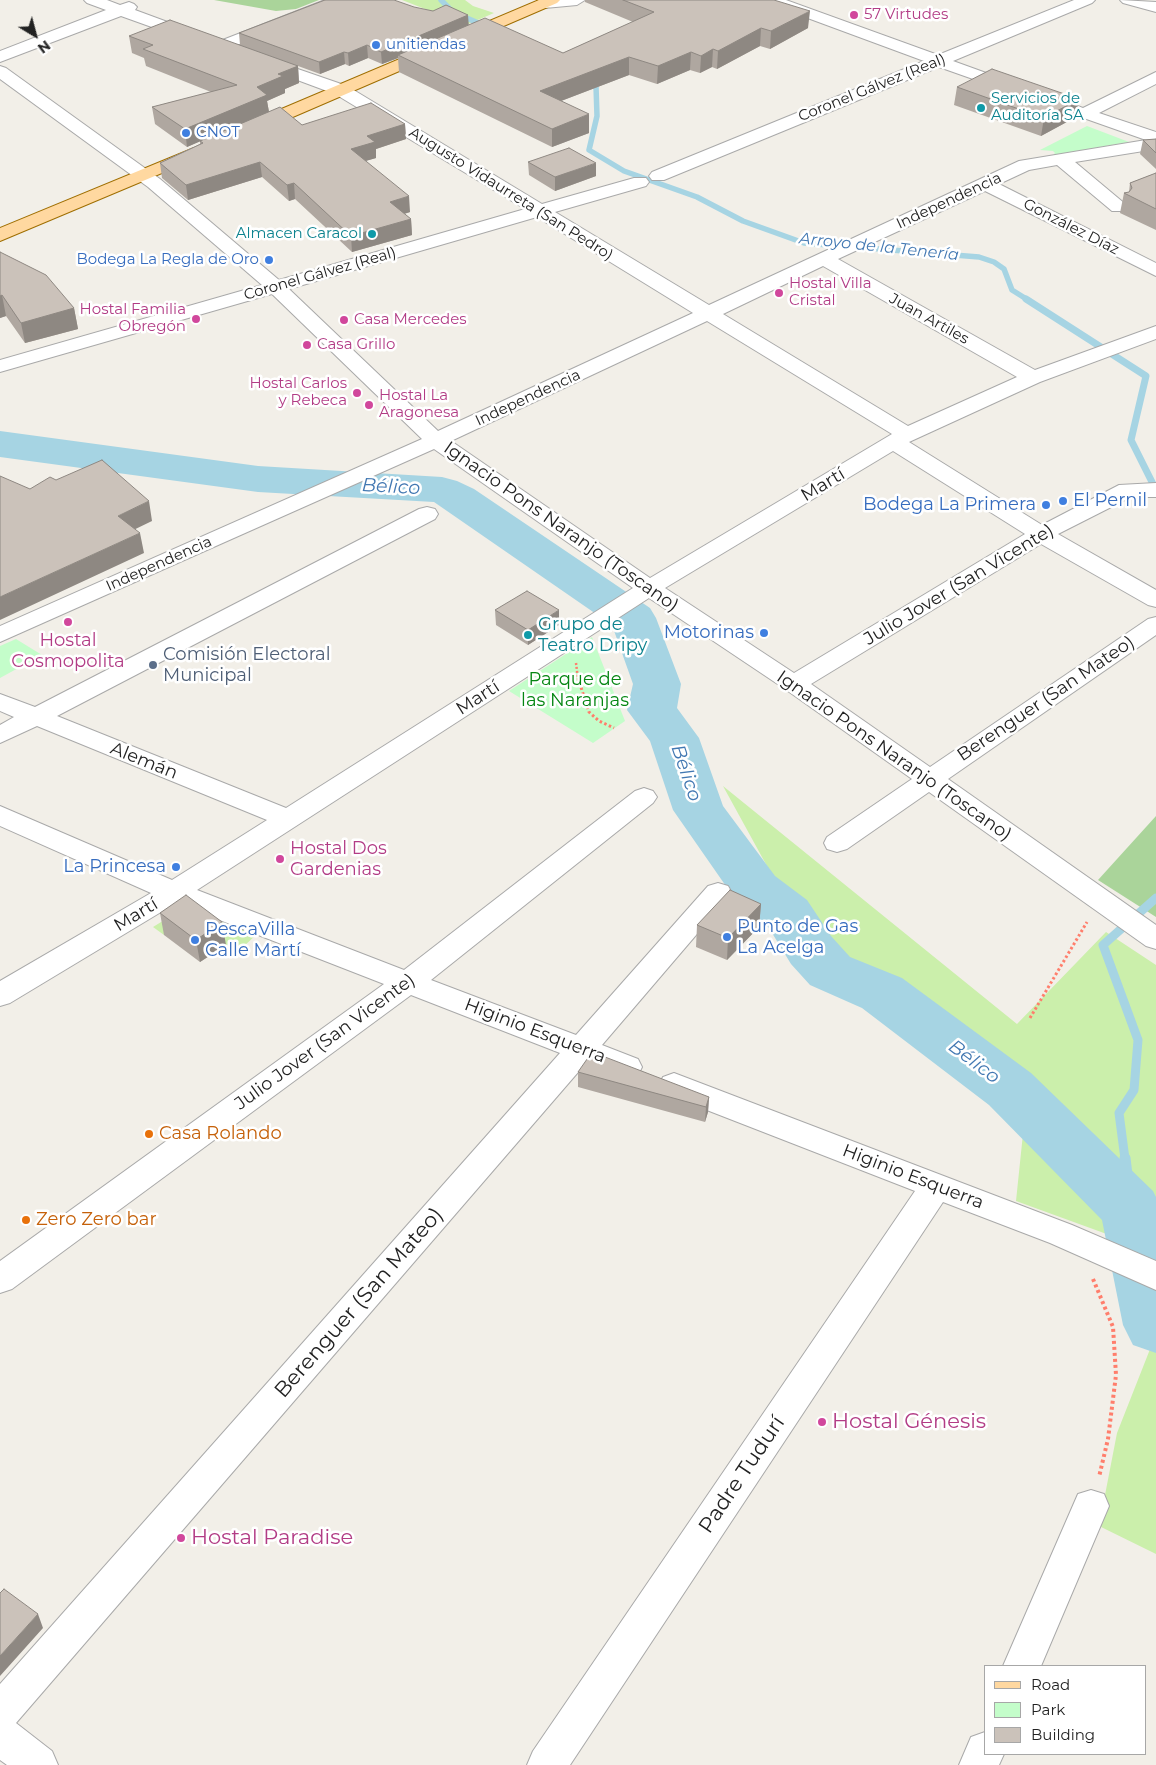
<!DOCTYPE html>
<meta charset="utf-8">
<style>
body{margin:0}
#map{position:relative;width:1156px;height:1765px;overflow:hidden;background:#f2efe8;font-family:Montserrat,sans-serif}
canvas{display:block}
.legend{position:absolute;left:984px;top:1665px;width:162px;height:90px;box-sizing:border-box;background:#fff;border:1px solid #a7a7a7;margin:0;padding:6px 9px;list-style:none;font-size:15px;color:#222}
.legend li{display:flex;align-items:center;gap:10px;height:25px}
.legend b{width:25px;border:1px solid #a7a7a7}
.north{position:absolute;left:10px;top:10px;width:50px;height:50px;-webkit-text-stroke:4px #fff;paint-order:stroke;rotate:143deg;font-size:14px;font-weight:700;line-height:20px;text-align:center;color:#222}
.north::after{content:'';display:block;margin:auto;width:18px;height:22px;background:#222;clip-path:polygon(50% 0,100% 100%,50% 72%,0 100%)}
</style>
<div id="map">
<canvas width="1156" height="1765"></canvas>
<ul class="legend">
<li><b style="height:6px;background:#ffd8a0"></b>Road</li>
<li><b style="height:14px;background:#c4fdca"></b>Park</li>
<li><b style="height:14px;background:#cbc2ba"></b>Building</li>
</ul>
<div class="north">N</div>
</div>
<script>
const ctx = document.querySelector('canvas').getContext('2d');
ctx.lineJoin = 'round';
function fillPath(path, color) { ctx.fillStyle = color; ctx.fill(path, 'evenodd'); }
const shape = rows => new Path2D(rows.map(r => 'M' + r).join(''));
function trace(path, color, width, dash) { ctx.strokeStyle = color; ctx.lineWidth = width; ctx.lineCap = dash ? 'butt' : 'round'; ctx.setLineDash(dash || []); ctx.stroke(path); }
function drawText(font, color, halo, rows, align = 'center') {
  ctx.font = font + ' Montserrat,sans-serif'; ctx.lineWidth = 5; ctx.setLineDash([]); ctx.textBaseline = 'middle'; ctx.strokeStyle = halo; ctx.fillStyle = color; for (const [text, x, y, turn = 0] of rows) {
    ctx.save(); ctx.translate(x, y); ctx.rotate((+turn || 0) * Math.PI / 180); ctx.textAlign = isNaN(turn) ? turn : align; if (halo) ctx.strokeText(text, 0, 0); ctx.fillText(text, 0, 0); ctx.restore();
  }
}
fillPath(shape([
 [402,0,465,0,473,6,494,13,466,25],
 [723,786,1017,1024,1106,932,1156,965,1156,1252,1016,1201,1024,1124,990,1064,887,987,859,977,814,938,809,916,779,888],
 [187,906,257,934,243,947,226,945,190,918,164,935,153,927],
 [1156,1334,1156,1554,1099,1526,1117,1433]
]), '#cbefab');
fillPath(shape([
 [214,0,319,0,296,9,276,11],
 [1156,816,1156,917,1098,880]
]), '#aad49a');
fillPath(shape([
 [1087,126,1129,142,1053,155,1055,153,1053,151,1040,150],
 [592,637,625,721,593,743,509,691],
 [16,639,42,655,0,678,0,646]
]), '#c4fdca');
trace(shape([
 [441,0,453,12,485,26],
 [589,80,596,86,597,116,589,150,624,171,697,197,743,221,804,243,979,257,994,262,1004,269,1012,290,1028,300]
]), '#a6d4e3', 5.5);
trace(shape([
 [1026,299,1146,376,1131,440,1156,490]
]), '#a6d4e3', 7);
trace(shape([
 [1125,1159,1119,1113,1134,1090,1138,1040,1103,945,1156,898]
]), '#a6d4e3', 9);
trace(shape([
 [1125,1158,1131,1209]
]), '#a6d4e3', 11);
fillPath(shape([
 [0,431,258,466,442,477,457,481,474,489,650,608,656,618,681,684,677,708,699,738,723,806,775,876,807,900,831,936,850,957,902,978,1031,1073,1153,1191,1156,1197,1156,1353,1133,1345,1123,1325,1102,1220,989,1105,862,1008,810,985,791,964,769,928,737,902,673,810,650,741,627,710,633,684,612,625,434,502,258,492,0,457,0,431]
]), '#a6d4e3');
const minor = shape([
 [84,0,107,0,120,5,129,2,134,4,137,7,135,10,200,34,202,37,200,40,188,40,121,16,0,62,0,51,106,10,87,3,84,0],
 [325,0,347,0,344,3,227,49,215,49,213,46,215,43,325,0],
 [539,0,585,0,577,5,545,8,540,6,537,3,539,0],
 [764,0,786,0,938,55,1074,0,1095,0,1092,3,953,61,1083,108,1156,72,1156,84,1099,113,1156,132,1156,149,1075,162,1124,203,1127,207,1124,211,1112,211,1057,165,1029,170,999,184,1156,263,1156,276,985,191,838,259,1035,370,1156,326,1156,339,1040,382,909,442,1042,525,1119,485,1156,483,1156,497,1131,497,1058,534,1156,590,1156,607,1148,605,1041,544,811,684,930,767,1148,619,1156,617,1156,635,948,779,1156,925,1156,949,1146,946,929,792,847,849,837,852,827,849,824,843,827,837,912,779,785,689,649,598,197,890,404,970,635,791,644,788,653,791,657,797,653,803,431,980,576,1035,708,886,718,883,728,886,732,893,602,1045,638,1059,642,1067,638,1075,627,1078,586,1063,16,1723,52,1751,58,1765,7,1765,0,1760,0,1684,560,1053,411,995,12,1289,0,1293,0,1261,384,984,176,903,10,1003,0,1006,0,981,151,893,0,826,0,806,172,880,267,820,37,726,0,743,0,725,14,717,0,711,0,694,35,707,419,509,427,507,435,509,438,514,435,519,57,716,286,808,633,588,434,449,0,642,0,626,422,439,272,294,0,372,0,360,262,285,148,187,0,79,0,66,6,68,160,179,279,280,525,209,335,94,257,65,255,62,263,57,347,86,542,204,634,178,646,178,649,182,646,186,555,212,709,305,1019,161,1146,140,939,67,664,180,652,180,649,176,652,172,924,61,767,3,764,0],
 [537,217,693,313,438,431,289,289,537,217],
 [823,266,1017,377,908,426,723,314,823,266],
 [707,321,892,434,650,578,451,441,707,321],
 [893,451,1025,534,794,673,665,588,893,451],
 [1120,0,1156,2,1156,12,1123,3,1120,0],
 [674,1073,1072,1225,1156,1261,1156,1290,1050,1243,943,1202,570,1765,527,1765,533,1751,915,1191,663,1093,659,1085,663,1077,674,1073],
 [1091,1490,1104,1494,1109,1506,1041,1666,1003,1666,1078,1494,1091,1490],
 [985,1732,985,1754,1004,1754,999,1765,959,1765,971,1737,985,1732]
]);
const major = shape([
 [539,0,560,0,557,3,258,132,252,133,246,132,243,128,246,124,539,0],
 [194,148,200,149,203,153,200,157,0,241,0,228,194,148]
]);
trace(minor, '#a9a9a9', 2);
trace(major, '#9f6e00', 2);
trace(shape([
 [576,663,578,679]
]), '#ff7e6c', 2.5, [2, 2]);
trace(shape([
 [578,678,589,712,599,721,614,728],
 [1030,1018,1087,922]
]), '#ff7e6c', 3, [2.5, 2.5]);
trace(shape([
 [1093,1279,1113,1327,1116,1375,1108,1439,1099,1477]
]), '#ff7e6c', 4, [3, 3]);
fillPath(minor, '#fff');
fillPath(major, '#ffd8a0');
fillPath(shape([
 [585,0,774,0,808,28,770,49,760,46,717,69,712,67,700,73,690,70,657,84,629,75,561,101,589,133,552,147,399,72,398,58,382,64,368,58,349,66,345,64,320,74,298,66,299,83,285,89,285,93,267,101,269,112,302,125,405,124,406,139,376,149,376,158,365,161,410,212,404,214,411,219,412,235,352,252,295,199,289,201,262,177,188,200,162,178,160,163,200,144,200,141,187,147,155,124,152,107,211,92,146,66,144,58,132,53,129,36,240,45,239,33,433,11,468,15,468,25,563,53,633,22,585,2],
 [957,87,1079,99,1076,117,1041,136,954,105],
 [1156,139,1156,169,1140,154,1143,140],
 [528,162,596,176,555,191,529,175],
 [1156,173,1156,230,1120,213,1124,193,1129,192,1130,183],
 [0,252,74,308,78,329,25,343,6,316,0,318],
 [495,610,559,625,528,645,496,625],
 [761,904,759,927,727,960,696,947,697,925],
 [160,913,226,945,200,962,164,935],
 [578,1072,709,1097,708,1112,705,1122,578,1087]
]), '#afa7a0');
fillPath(shape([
 [810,11,808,28,770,49,771,31],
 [468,15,469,28,398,55,398,58,382,64,381,52],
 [761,28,760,46,717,69,718,51],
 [367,45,368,58,349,66,348,53],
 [713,49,712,67,700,73,701,56],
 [344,52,345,64,320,74,319,62],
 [691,52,690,70,657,84,658,66],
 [629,57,629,75,540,109,540,91],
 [298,66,299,83,285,89,285,93,267,101,269,112,187,147,185,129,257,87,278,74],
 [1079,99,1076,117,1041,136,1044,118],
 [589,114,589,133,552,147,552,129],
 [405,124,406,139,376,149,376,158,352,165,351,149,367,136],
 [260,162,262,177,188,200,186,185],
 [596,163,596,176,555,191,555,177],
 [294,183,295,199,289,201,287,185],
 [409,196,410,212,391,218,390,202],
 [411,219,412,235,352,252,351,236],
 [2,295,6,316,0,318,0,296],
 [74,308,78,329,25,343,21,323],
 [149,501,152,521,121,536,118,516],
 [140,533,144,553,0,620,0,597],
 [559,610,559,625,528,645,528,630],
 [761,904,759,927,727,960,728,938],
 [222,922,226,945,200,962,196,940],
 [709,1097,708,1112,705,1122,706,1107],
 [38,1614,43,1628,0,1676,0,1656]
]), '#8e8882');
const building = shape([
 [325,0,394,0,414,7,433,11,446,5,468,15,381,52,367,45,348,53,344,52,319,62,239,33,325,0],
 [623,0,774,0,810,11,771,31,761,28,718,51,713,49,701,56,691,52,658,66,629,57,540,91,589,114,552,129,398,55,485,18,563,53,654,12,623,0],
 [170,20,298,66,278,74,283,76,257,87,267,95,185,129,152,107,237,85,143,49,153,45,129,36,170,20],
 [992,69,1079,99,1044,118,957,87,992,69],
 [371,103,405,124,367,136,375,142,351,149,409,196,390,202,411,219,351,236,294,183,287,185,260,162,186,185,160,163,203,143,200,141,280,107,302,125,371,103],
 [1156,139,1156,153,1143,140,1156,139],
 [569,148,596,163,555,177,528,162,569,148],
 [1156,173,1156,209,1124,193,1129,192,1132,188,1130,183,1156,173],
 [0,252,46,275,74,308,21,323,2,295,0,296,0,252],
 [102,460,149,501,118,516,140,533,0,597,0,476,30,489,50,477,56,480,102,460],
 [527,591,559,610,528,630,495,610,527,591],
 [730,890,761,904,728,938,697,925,730,890],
 [186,895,222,922,196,940,160,913,186,895],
 [592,1052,709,1097,706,1107,578,1072,592,1052],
 [4,1589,38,1614,0,1656,0,1593,4,1589]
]);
fillPath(building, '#cbc2ba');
trace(building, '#8e8882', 1);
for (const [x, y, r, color] of [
 [854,15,5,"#d1479c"],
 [376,45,5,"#3f7fe0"],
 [981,108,5,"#0f9aa8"],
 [186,133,5,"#3f7fe0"],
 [372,234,5,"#0f9aa8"],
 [269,260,5,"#3f7fe0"],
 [779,293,5,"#d1479c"],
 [196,319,5,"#d1479c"],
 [344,320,5,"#d1479c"],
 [307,345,5,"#d1479c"],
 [357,393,5,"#d1479c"],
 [369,405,5,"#d1479c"],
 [1063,501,5,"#3f7fe0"],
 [1046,505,5,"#3f7fe0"],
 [68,622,5,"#d1479c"],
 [764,633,5,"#3f7fe0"],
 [528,635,5,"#0f9aa8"],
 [153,665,5,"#5c6f8a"],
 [280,859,5,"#d1479c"],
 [176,867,5,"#3f7fe0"],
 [727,937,5,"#3f7fe0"],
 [195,940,5,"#3f7fe0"],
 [149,1134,5,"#e8710a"],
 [26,1220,5,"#e8710a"],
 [822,1422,5,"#d1479c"],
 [181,1538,5,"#d1479c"]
]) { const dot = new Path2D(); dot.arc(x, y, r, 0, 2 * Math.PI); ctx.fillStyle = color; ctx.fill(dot); trace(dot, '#fff', 2); }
drawText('15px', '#b23c85', '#fff', [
 ["57 Virtudes",864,15],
 ["Hostal Villa",789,284],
 ["Cristal",789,301],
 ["Hostal Familia",186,310,"right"],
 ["Obregón",186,327,"right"],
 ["Casa Mercedes",354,320],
 ["Casa Grillo",317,345],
 ["Hostal Carlos",347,384,"right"],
 ["y Rebeca",347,401,"right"],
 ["Hostal La",379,396],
 ["Aragonesa",379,413]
], 'left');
drawText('15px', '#366cbe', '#fff', [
 ["unitiendas",386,45],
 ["CNOT",196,133],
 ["Bodega La Regla de Oro",259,260,"right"]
], 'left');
drawText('15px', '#222', '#fff', [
 ["Coronel Gálvez (Real)",872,88,-22],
 ["Augusto Vidaurreta (San Pedro)",511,194,32],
 ["Independencia",949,201,-25],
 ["González Díaz",1071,227,27],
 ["Coronel Gálvez (Real)",320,274,-16],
 ["Juan Artiles",929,319,29],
 ["Independencia",528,398,-25],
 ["Independencia",159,564,-24]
]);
drawText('15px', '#0d838f', '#fff', [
 ["Servicios de",991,99],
 ["Auditoría SA",991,116],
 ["Almacen Caracol",362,234,"right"]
], 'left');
drawText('italic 16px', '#4278b2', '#fff', [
 ["Arroyo de la Tenería",879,247,6]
]);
drawText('18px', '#222', '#fff', [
 ["Martí",823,485,-31],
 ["Ignacio Pons Naranjo (Toscano)",561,527,35],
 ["Julio Jover (San Vicente)",959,585,-31],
 ["Martí",478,698,-33],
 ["Berenguer (San Mateo)",1046,699,-34],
 ["Ignacio Pons Naranjo (Toscano)",894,756,35],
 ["Alemán",144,761,22],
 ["Martí",136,915,-31],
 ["Higinio Esquerra",535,1031,21],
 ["Julio Jover (San Vicente)",325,1042,-36],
 ["Higinio Esquerra",913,1177,21]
]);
drawText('18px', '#366cbe', '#fff', [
 ["El Pernil",1073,501],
 ["Bodega La Primera",1036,505,"right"],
 ["Motorinas",754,633,"right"],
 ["La Princesa",166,867,"right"],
 ["Punto de Gas",737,927],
 ["La Acelga",737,948],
 ["PescaVilla",205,930],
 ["Calle Martí",205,951]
], 'left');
drawText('18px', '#0d838f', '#fff', [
 ["Grupo de",538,625],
 ["Teatro Dripy",538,646]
], 'left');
drawText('18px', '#b23c85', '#fff', [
 ["Hostal",68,641],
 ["Cosmopolita",68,662],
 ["Hostal Dos",290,849,"left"],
 ["Gardenias",290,870,"left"]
]);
drawText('18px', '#4e5e75', '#fff', [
 ["Comisión Electoral",163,655],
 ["Municipal",163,676]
], 'left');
drawText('18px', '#058612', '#fff', [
 ["Parque de",575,680],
 ["las Naranjas",575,701]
]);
drawText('18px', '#c56008', '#fff', [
 ["Casa Rolando",159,1134],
 ["Zero Zero bar",36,1220]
], 'left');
drawText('italic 19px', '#4278b2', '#fff', [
 ["Bélico",391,487,3],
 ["Bélico",686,773,71],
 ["Bélico",974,1062,37]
]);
drawText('21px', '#222', '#fff', [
 ["Berenguer (San Mateo)",359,1303,-49],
 ["Padre Tudurí",742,1475,-56]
]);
drawText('21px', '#b23c85', '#fff', [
 ["Hostal Génesis",832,1422],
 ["Hostal Paradise",191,1538]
], 'left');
</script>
